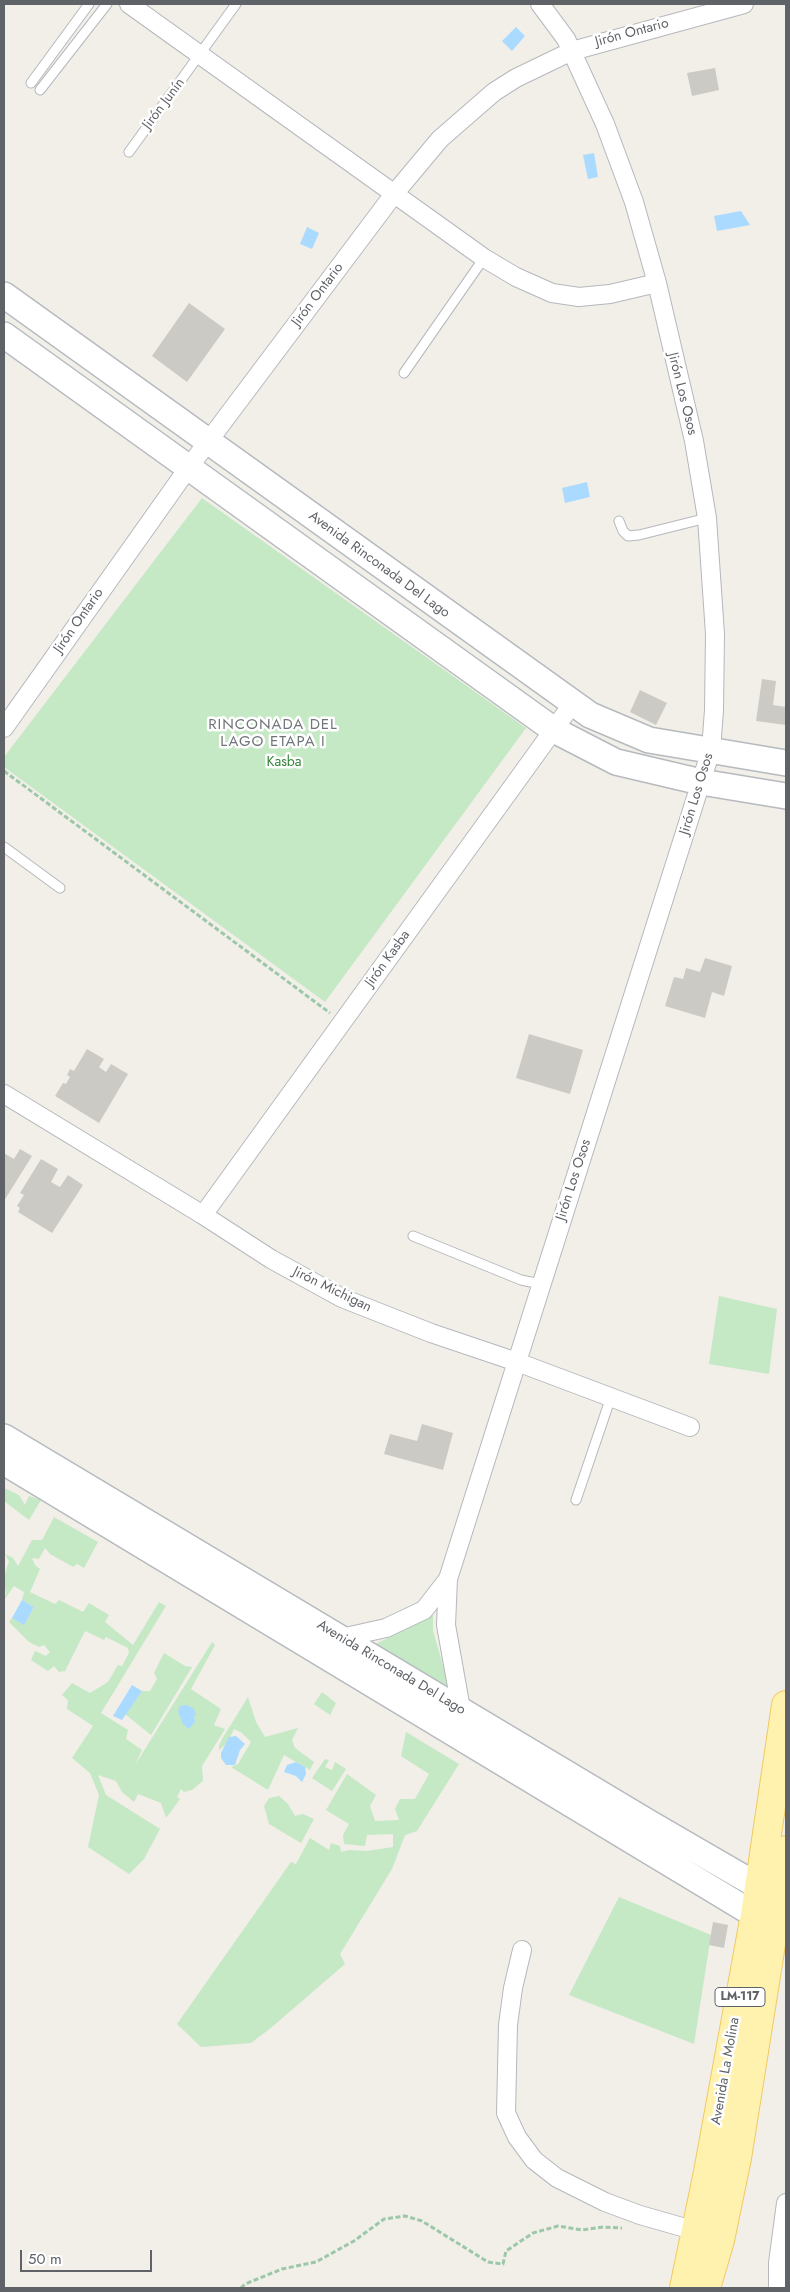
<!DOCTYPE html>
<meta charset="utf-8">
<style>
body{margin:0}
#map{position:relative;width:790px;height:2292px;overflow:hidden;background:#f1efe8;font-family:Jost,sans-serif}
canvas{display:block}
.frame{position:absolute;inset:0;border:5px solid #5f6368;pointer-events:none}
.scale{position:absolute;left:20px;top:2250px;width:132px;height:22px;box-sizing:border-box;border:2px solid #5f6368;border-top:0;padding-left:6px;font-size:15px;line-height:18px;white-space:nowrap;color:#5f6368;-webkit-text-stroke:4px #fff;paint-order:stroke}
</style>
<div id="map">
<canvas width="790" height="2292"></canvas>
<div class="frame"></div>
<div class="scale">50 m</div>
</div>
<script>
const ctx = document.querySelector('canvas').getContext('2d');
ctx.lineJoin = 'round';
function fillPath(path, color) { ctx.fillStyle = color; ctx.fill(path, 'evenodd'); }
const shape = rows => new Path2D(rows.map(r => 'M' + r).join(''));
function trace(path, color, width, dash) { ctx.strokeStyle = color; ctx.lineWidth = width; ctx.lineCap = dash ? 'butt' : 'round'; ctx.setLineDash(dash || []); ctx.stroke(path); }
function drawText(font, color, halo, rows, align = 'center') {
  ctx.font = font + ' Jost,sans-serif'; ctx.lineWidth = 5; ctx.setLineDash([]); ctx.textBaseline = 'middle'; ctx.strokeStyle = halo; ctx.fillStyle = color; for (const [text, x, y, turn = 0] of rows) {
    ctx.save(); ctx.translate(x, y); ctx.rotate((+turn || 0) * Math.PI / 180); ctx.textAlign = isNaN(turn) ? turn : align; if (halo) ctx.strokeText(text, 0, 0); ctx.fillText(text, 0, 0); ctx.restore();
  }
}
fillPath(shape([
 [202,498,526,728,325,1002,4,767,4,757],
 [719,1296,777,1309,769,1374,709,1364],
 [4,1488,19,1495,25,1505,29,1496,41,1500,29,1520,4,1501],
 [54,1517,98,1542,84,1568,77,1564,73,1567,50,1554,45,1548,39,1559,32,1558,35,1565,40,1569,30,1592,55,1604,59,1600,83,1612,89,1603,109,1615,105,1622,133,1645,159,1602,166,1606,101,1713,128,1730,126,1739,142,1750,135,1765,212,1642,215,1645,191,1689,221,1709,214,1725,225,1729,202,1766,203,1781,192,1790,184,1792,181,1789,177,1797,180,1799,166,1818,161,1803,138,1794,134,1802,122,1792,116,1781,98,1775,106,1795,160,1829,144,1859,129,1874,88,1847,99,1795,90,1773,72,1758,93,1726,67,1709,68,1700,62,1695,72,1683,90,1693,108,1682,118,1665,122,1666,129,1653,128,1648,106,1637,104,1640,85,1631,65,1671,59,1672,54,1666,48,1671,31,1660,35,1651,46,1656,50,1652,44,1645,39,1647,29,1642,9,1622,12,1618,24,1624,34,1607,22,1600,24,1592,14,1586,4,1600,4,1595,6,1595,4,1577,9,1561,5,1554,13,1558,18,1566,32,1540,42,1540],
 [433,1615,433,1631,452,1696,370,1647],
 [164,1653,185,1666,192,1667,151,1735,125,1714,142,1691,150,1691,157,1679,154,1673],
 [322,1692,336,1703,330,1715,314,1704],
 [248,1697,256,1722,265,1737,298,1728,292,1740,295,1748,314,1762,310,1770,284,1755,268,1790,231,1767,238,1764,251,1742,242,1733,234,1729,227,1743,219,1750,219,1746,222,1739],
 [406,1732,459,1764,417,1831,405,1835,392,1869,340,1954,345,1964,272,2027,251,2043,201,2047,177,2024,291,1862,296,1864,310,1838,329,1850,331,1843,340,1846,341,1852,349,1850,367,1851,393,1847,393,1834,367,1835,365,1846,344,1844,343,1835,349,1824,326,1810,347,1774,376,1795,370,1806,375,1821,399,1820,395,1809,400,1799,415,1799,429,1774,401,1756],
 [325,1759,329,1760,325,1767,332,1770,335,1762,346,1769,332,1791,312,1778],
 [279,1796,288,1804,295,1816,303,1814,314,1819,301,1843,269,1824,264,1806,269,1798],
 [619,1897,711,1935,694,2044,569,1995]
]), '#c5e8c5');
fillPath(shape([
 [516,27,525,36,512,51,502,41],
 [594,153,598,177,588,179,583,155],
 [741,211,750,225,717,231,714,216],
 [307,227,319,233,312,249,300,244],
 [587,482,590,497,565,503,562,488],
 [22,1600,34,1607,24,1625,12,1618],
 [132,1685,142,1691,122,1720,113,1716],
 [187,1705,194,1709,196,1715,194,1716,195,1722,189,1729,183,1724,178,1712,180,1706],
 [236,1736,245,1744,240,1750,235,1765,226,1765,221,1758,221,1753,229,1737],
 [296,1762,305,1767,306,1774,302,1782,296,1776,284,1772,287,1765]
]), '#aadaff');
fillPath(shape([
 [715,68,719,90,692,96,687,73],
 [189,303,225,329,187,382,152,356],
 [762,679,776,681,773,705,786,707,786,725,756,721],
 [640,690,667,703,656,725,630,712],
 [705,958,732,966,724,996,712,992,705,1018,665,1006,674,977,683,979,686,968,700,972],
 [529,1034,583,1050,570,1094,516,1078],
 [87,1049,104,1059,99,1067,106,1072,111,1064,128,1074,99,1123,55,1096,63,1083,66,1084,70,1077,67,1075,70,1069,74,1071],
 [20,1149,32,1156,4,1201,4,1153,14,1159],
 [41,1159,58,1169,51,1182,60,1187,68,1175,83,1185,52,1233,18,1212,20,1208,17,1206,24,1195,20,1193],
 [422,1424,453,1433,443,1470,384,1454,390,1434,417,1441],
 [713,1922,728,1925,724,1948,709,1945]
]), '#cccac5');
const lane = shape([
 [31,83,89,4],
 [40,90,107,4],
 [129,152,236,4],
 [404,373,484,258],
 [619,521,623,531,628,536,639,535,707,518],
 [4,847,60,888],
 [413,1236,521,1280,541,1284],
 [576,1500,611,1397]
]);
const street = shape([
 [129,4,484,258,516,277,552,293,579,297,610,294,657,283],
 [4,728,189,467,394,194,440,139,494,92,516,78,572,51,744,4],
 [4,1094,203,1215,271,1259,342,1298,431,1333,517,1362,690,1427],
 [203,1215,573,703],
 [337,1641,341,1638,386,1628,424,1610,448,1579],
 [457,1716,461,1709,446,1625,448,1579,701,782,711,750,714,710,715,634,707,518,694,441,657,283,634,202,605,124,566,39,540,4],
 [522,1950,513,1988,508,2025,506,2113,517,2137,534,2160,557,2178,605,2202,640,2215,696,2231],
 [778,2288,778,2263,786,2203]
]);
const secondary = shape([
 [4,295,590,715,649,740,786,763],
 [4,335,554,730,616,762,701,782,786,796],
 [4,1437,651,1824,777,1897],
 [4,1462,770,1924]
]);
const primary = shape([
 [684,2288,708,2172,755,1915,786,1705],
 [706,2288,720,2240,737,2158,786,1850]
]);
trace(lane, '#b5b8bc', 11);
trace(street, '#b5b8bc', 20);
trace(secondary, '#b6babf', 28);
trace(primary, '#f2c960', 30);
trace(shape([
 [4,771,330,1013],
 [241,2288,245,2284,282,2269,316,2262,354,2241,384,2219,405,2216,422,2221,488,2262,503,2264,506,2251,533,2233,558,2226,582,2230,603,2227,622,2228]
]), '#9cc7a9', 3, [5, 2.5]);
trace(lane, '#fff', 9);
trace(street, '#fff', 18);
trace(secondary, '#fff', 25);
trace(primary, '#fff2af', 28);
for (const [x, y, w] of [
 [740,1997,50]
]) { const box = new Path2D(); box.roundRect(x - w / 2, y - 9.5, w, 19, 4); ctx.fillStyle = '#fff'; ctx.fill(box); trace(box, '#5f6368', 1); }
drawText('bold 12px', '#5f6368', null, [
 ["LM-117",740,1997]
]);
drawText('14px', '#5f6368', '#fff', [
 ["Jirón Ontario",632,33,-15],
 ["Jirón Junín",164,104,-53],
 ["Jirón Ontario",318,295,-53],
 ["Jirón Los Osos",682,394,76],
 ["Avenida Rinconada Del Lago",379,565,36],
 ["Jirón Ontario",79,621,-55],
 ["Jirón Los Osos",697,794,-73],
 ["Jirón Kasba",388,959,-54],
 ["Jirón Los Osos",574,1180,-72],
 ["Jirón Michigan",332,1290,26],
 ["Avenida Rinconada Del Lago",391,1668,31],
 ["Avenida La Molina",726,2071,-80]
]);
drawText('14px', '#348238', '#fff', [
 ["Kasba",284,763]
]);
ctx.letterSpacing = '1px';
drawText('15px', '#70757a', '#fff', [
 ["RINCONADA DEL",273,725],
 ["LAGO ETAPA I",273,742]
]);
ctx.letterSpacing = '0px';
</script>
